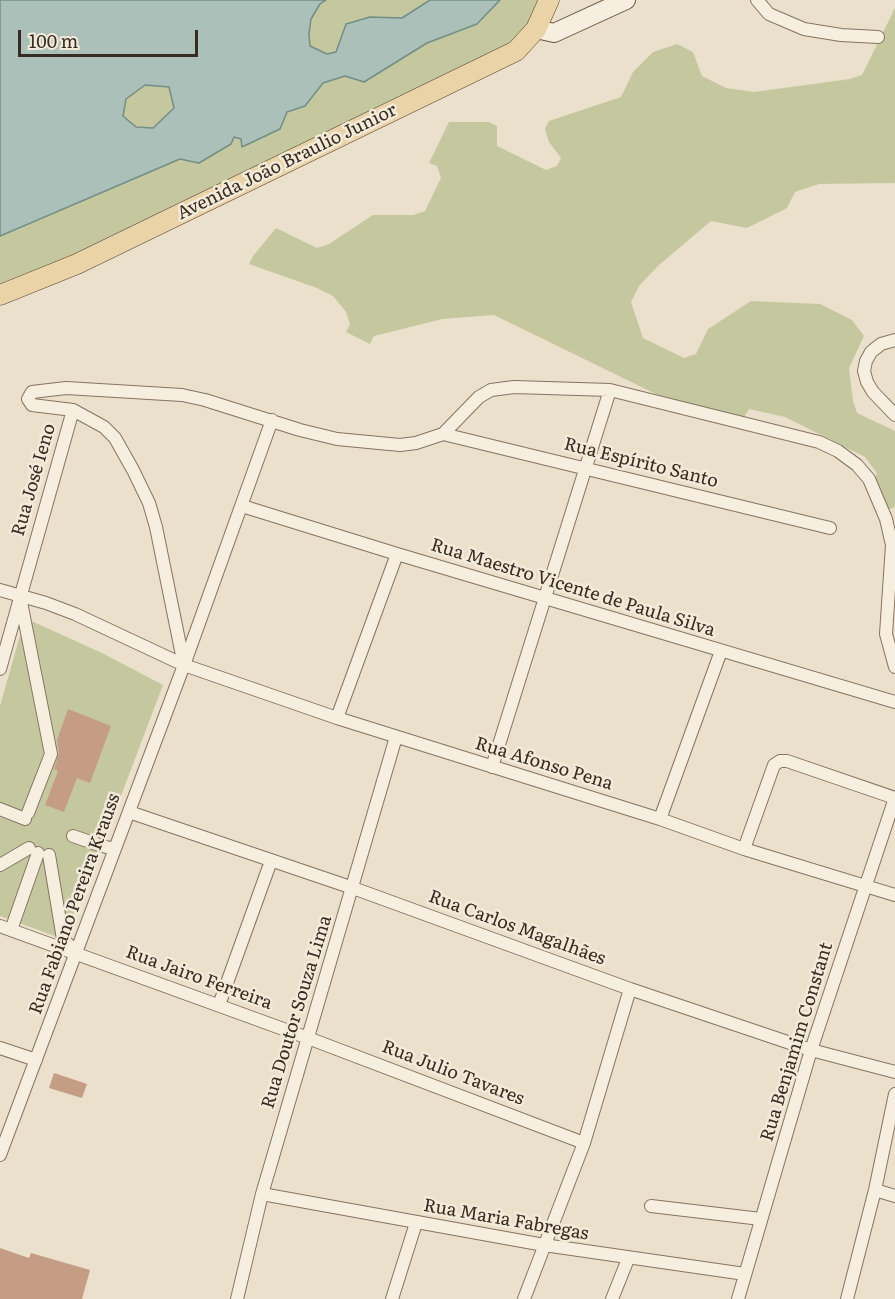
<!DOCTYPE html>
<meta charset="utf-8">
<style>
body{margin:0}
#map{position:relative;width:895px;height:1299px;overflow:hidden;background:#ebe0cb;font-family:Literata,serif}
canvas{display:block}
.scale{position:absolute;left:18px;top:30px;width:180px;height:27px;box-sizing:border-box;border:3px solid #382c22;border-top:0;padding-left:8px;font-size:18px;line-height:21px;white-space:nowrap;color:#382c22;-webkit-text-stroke:4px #f3ebda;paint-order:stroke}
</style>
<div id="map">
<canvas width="895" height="1299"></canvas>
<div class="scale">100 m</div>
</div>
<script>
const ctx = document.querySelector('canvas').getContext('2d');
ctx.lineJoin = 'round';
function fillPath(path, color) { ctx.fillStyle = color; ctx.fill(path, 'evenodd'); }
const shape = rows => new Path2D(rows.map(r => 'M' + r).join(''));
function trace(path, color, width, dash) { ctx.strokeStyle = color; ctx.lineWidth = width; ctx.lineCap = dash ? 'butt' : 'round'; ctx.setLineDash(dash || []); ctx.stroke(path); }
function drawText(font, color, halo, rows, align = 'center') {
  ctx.font = font + ' Literata,serif'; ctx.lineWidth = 5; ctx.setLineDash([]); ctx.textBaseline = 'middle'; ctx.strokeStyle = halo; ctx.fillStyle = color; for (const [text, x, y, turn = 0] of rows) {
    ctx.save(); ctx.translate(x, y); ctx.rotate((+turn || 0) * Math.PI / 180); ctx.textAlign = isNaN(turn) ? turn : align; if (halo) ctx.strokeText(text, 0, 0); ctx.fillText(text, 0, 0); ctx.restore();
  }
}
fillPath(shape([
 [0,0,549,0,516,51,0,295],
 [895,8,895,183,819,184,795,192,787,208,747,228,711,221,659,265,639,286,631,302,643,338,684,358,696,354,708,329,751,301,820,304,852,320,864,336,849,368,853,401,857,413,895,431,895,507,890,509,882,505,874,481,877,473,865,457,785,417,749,409,744,417,664,398,494,315,442,319,374,336,370,344,346,332,350,324,346,312,333,296,317,288,249,264,253,256,276,228,317,248,329,244,373,215,413,215,425,211,441,178,437,166,429,163,449,122,489,122,497,126,497,146,546,170,557,166,561,158,549,142,545,129,549,121,621,97,633,72,653,52,677,44,693,52,702,76,726,88,754,92,850,79,862,75],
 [25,618,104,654,163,685,102,846,63,939,0,916,0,706]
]), '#c5c89f');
const water = shape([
 [0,0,326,0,320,4,311,19,309,34,310,46,327,54,336,52,346,24,370,17,402,18,430,0,500,0,477,24,427,43,364,82,345,76,323,83,305,106,287,112,280,129,242,147,241,139,234,137,231,144,199,163,180,159,0,236,0,0],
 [145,85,169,87,174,108,153,128,136,127,123,116,126,99,145,85]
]);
fillPath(water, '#abc0b9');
trace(water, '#728e86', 1.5);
fillPath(shape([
 [68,709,111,726,90,783,77,778,64,812,45,805,58,771,54,769,59,753,57,740],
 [54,1073,87,1084,82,1098,49,1088],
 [0,1248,29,1258,31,1253,90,1270,82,1299,0,1299]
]), '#c59d85');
const street = shape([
 [757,0,769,14,804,29,841,35,878,37],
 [895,340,881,344,871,352,866,361,864,371,867,382,873,392,895,415],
 [443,434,830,528],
 [242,506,397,554,895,702],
 [0,590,46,603,75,614,184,665,337,718,660,819,744,849,895,895],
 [20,597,51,754,28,813],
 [184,665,156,527,149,503,133,470,115,438,104,427,73,410,32,405,28,399,32,392,66,388,182,395,205,400,300,430,337,439,400,445,416,443,443,434,479,397,491,390,514,387,610,390,819,442,838,451,857,465,869,479,886,519,892,545,886,634,895,667],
 [0,669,73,410],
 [337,718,397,554],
 [492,767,610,390],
 [0,809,25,819],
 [129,812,353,888,630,989,811,1050,895,1072],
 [660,819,721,651],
 [73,836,102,846,115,849],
 [744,849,774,765,780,761,787,761,895,798],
 [49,855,63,939,74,950],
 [0,865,29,848],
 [0,926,308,1038,584,1143],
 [11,930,38,853],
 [219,1005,271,861],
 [0,1048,36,1060],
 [0,1155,184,665,272,420],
 [875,1190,895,1196],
 [262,1194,544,1245,745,1274],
 [651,1206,761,1219],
 [237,1299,262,1194,396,737],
 [392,1299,416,1223],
 [524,1299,584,1143,630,989],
 [612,1299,628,1259],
 [738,1299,811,1050,895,798],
 [847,1299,875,1190,895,1094]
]);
const secondary = shape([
 [536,29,554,33,626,0]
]);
const primary = shape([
 [0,295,77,264,516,51,536,29,549,0]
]);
trace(street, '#867361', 14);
trace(secondary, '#685543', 20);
trace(primary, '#554234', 21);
trace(street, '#f6eede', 12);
trace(secondary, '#f6eede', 18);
trace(primary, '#e9d3a7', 20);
drawText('18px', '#382c22', '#f3ebda', [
 ["Avenida João Braulio Junior",287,162,-26],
 ["Rua Espírito Santo",641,463,14],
 ["Rua José Ieno",34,480,-74],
 ["Rua Maestro Vicente de Paula Silva",573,588,17],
 ["Rua Afonso Pena",544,764,17],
 ["Rua Fabiano Pereira Krauss",75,904,-70],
 ["Rua Carlos Magalhães",517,928,20],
 ["Rua Jairo Ferreira",199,978,20],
 ["Rua Doutor Souza Lima",297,1012,-73],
 ["Rua Benjamim Constant",797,1042,-73],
 ["Rua Julio Tavares",453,1073,21],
 ["Rua Maria Fabregas",506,1220,10]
]);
</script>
